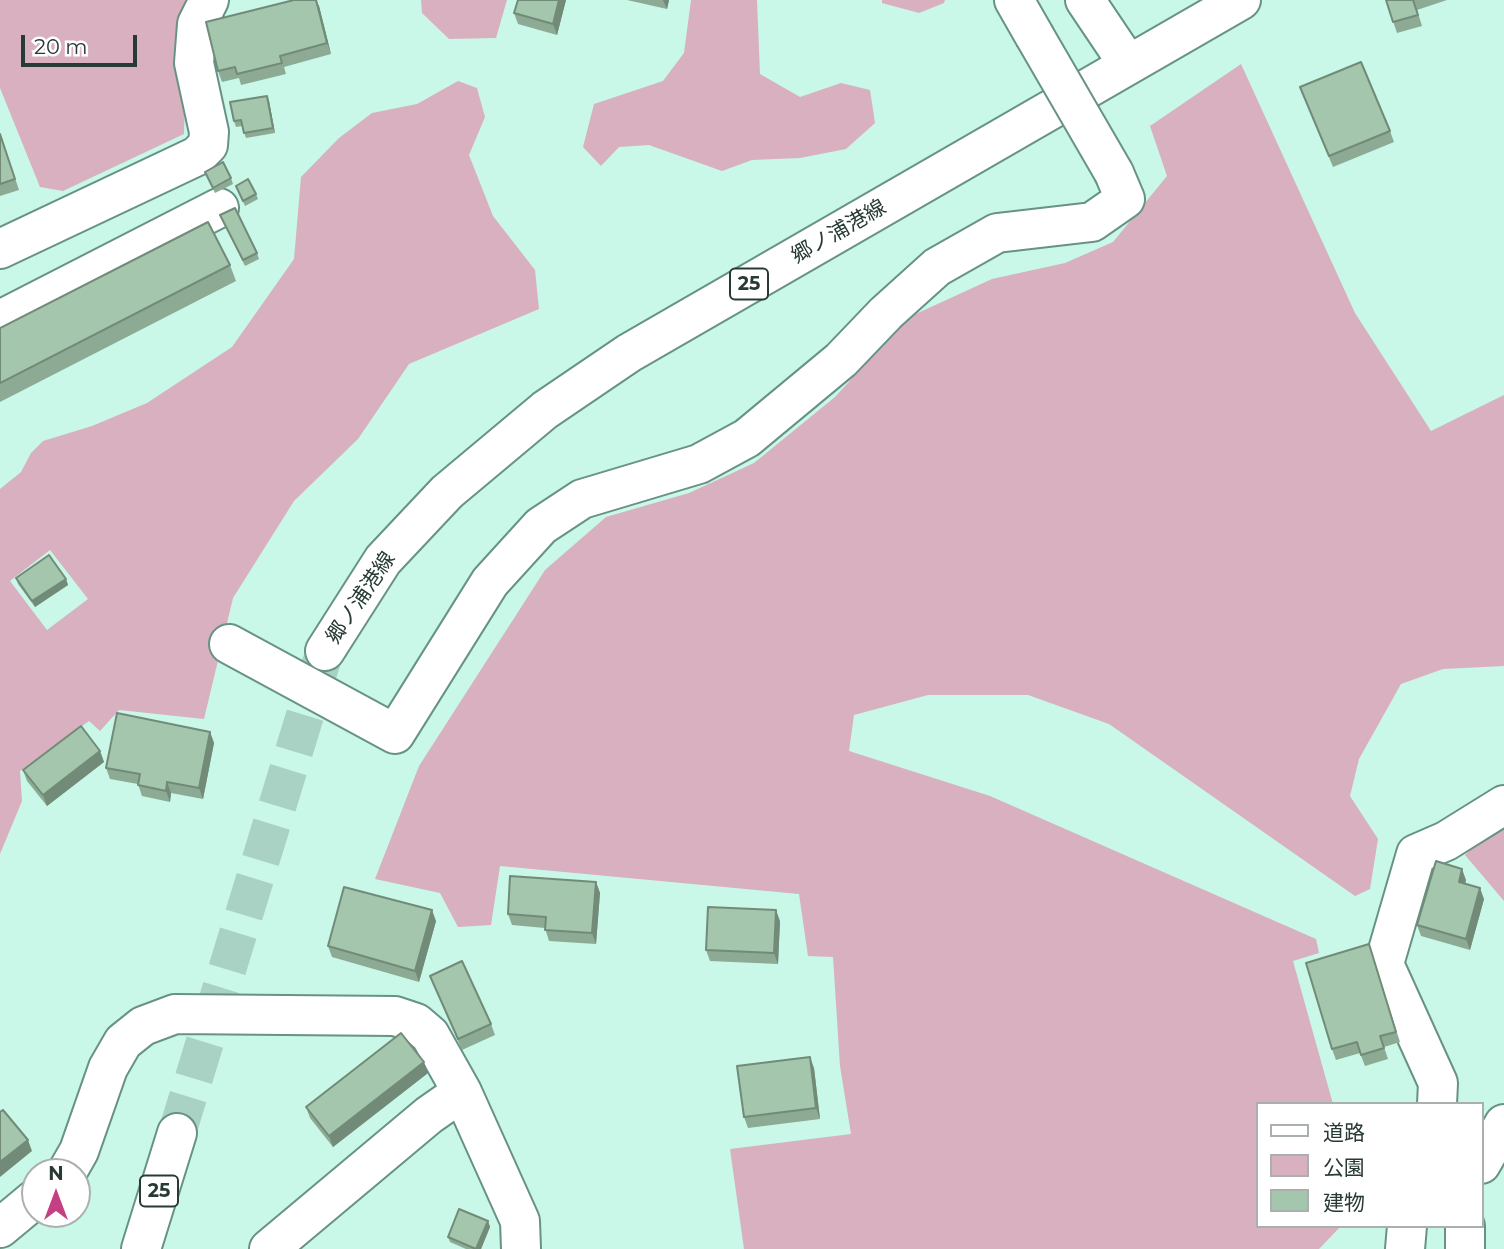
<!DOCTYPE html>
<meta charset="utf-8">
<style>
body{margin:0}
#map{position:relative;width:1504px;height:1249px;overflow:hidden;background:#c9f7e8;font-family:Montserrat,"Noto Sans JP",sans-serif}
canvas{display:block}
.legend{position:absolute;left:1256px;top:1102px;width:228px;height:126px;box-sizing:border-box;background:#fff;border:2px solid #a9b0ae;margin:0;padding:9px 12px;list-style:none;font-size:21px;color:#283a34}
.legend li{display:flex;align-items:center;gap:14px;height:35px}
.legend b{width:35px;border:2px solid #a9b0ae}
.north{position:absolute;left:21px;top:1158px;width:70px;height:70px;box-sizing:border-box;background:#fff;border:2px solid #a9b0ae;border-radius:50%;rotate:0deg;font-size:19px;font-weight:700;line-height:28px;text-align:center;color:#283a34}
.north::after{content:'';display:block;margin:auto;width:24px;height:32px;background:#c43f83;clip-path:polygon(50% 0,100% 100%,50% 72%,0 100%)}
.scale{position:absolute;left:21px;top:35px;width:116px;height:32px;box-sizing:border-box;border:4px solid #283a34;border-top:0;padding-left:9px;font-size:21px;line-height:24px;white-space:nowrap;color:#283a34;-webkit-text-stroke:5px #fff;paint-order:stroke}
</style>
<div id="map">
<canvas width="1504" height="1249"></canvas>
<ul class="legend">
<li><b style="height:9px;background:#fff"></b>道路</li>
<li><b style="height:19px;background:#d8b0c0"></b>公園</li>
<li><b style="height:19px;background:#a3c6ac"></b>建物</li>
</ul>
<div class="north">N</div>
<div class="scale">20 m</div>
</div>
<script>
const ctx = document.querySelector('canvas').getContext('2d');
ctx.lineJoin = 'round';
function fillPath(path, color) { ctx.fillStyle = color; ctx.fill(path, 'evenodd'); }
const shape = rows => new Path2D(rows.map(r => 'M' + r).join(''));
function trace(path, color, width, dash) { ctx.strokeStyle = color; ctx.lineWidth = width; ctx.lineCap = dash ? 'butt' : 'round'; ctx.setLineDash(dash || []); ctx.stroke(path); }
function drawText(font, color, halo, rows, align = 'center') {
  ctx.font = font + ' Montserrat,"Noto Sans JP",sans-serif'; ctx.lineWidth = 7; ctx.setLineDash([]); ctx.textBaseline = 'middle'; ctx.strokeStyle = halo; ctx.fillStyle = color; for (const [text, x, y, turn = 0] of rows) {
    ctx.save(); ctx.translate(x, y); ctx.rotate((+turn || 0) * Math.PI / 180); ctx.textAlign = isNaN(turn) ? turn : align; if (halo) ctx.strokeText(text, 0, 0); ctx.fillText(text, 0, 0); ctx.restore();
  }
}
fillPath(shape([
 [0,0,188,0,184,134,63,191,40,187,0,88],
 [421,0,507,0,496,38,449,39,422,13],
 [691,0,757,0,760,74,800,97,841,83,870,90,875,123,846,149,800,158,752,160,722,171,649,145,619,147,601,166,583,147,594,104,663,81,684,53],
 [882,0,945,0,944,3,919,13,882,3],
 [1241,64,1355,313,1431,431,1504,395,1504,666,1443,669,1401,684,1359,759,1350,796,1378,839,1370,889,1355,896,1109,724,1028,695,928,695,854,715,849,751,990,796,1316,939,1319,953,1293,961,1333,1104,1257,1104,1257,1226,1341,1226,1319,1249,744,1249,730,1149,851,1134,840,1066,833,957,808,956,799,894,500,866,491,925,458,927,440,893,375,879,419,766,545,570,606,517,689,493,754,463,835,397,907,318,992,279,1065,263,1113,242,1167,176,1150,126],
 [458,81,477,88,485,117,469,155,493,216,535,270,539,309,409,364,358,439,294,501,233,598,204,719,119,710,100,731,89,721,20,771,22,801,0,854,0,489,21,472,31,453,43,441,92,426,147,403,232,347,294,259,301,177,339,138,372,113,417,104],
 [50,550,88,599,47,630,10,581],
 [1504,818,1504,901,1465,855]
]), '#d8b0c0');
trace(shape([
 [177,1133,322,660]
]), '#a9d1c4', 38, [38, 19]);
const minor = shape([
 [1014,0,1034,35],
 [1085,0,1128,64],
 [0,249,197,156,208,145,209,132,194,63,197,24,209,0],
 [0,320,219,208],
 [229,644,395,734,490,582,541,526,582,499,699,464,747,438,841,360,886,313,937,267,997,233,1092,222,1125,199,1114,173],
 [1437,1104,1438,1083,1384,964,1416,854,1446,841,1504,805],
 [1481,1164,1504,1124],
 [67,1172,79,1151,108,1068,123,1042,143,1026,175,1014,395,1016,416,1023,430,1035,462,1092,520,1221,521,1249],
 [0,1228,35,1199],
 [269,1249,429,1115,462,1092],
 [1405,1249,1407,1226],
 [1465,1249,1465,1226]
]);
const major = shape([
 [325,651,383,560,447,492,545,410,629,353,1241,0],
 [141,1249,177,1133]
]);
trace(minor, '#679285', 42);
trace(major, '#679285', 42);
trace(minor, '#fff', 38);
trace(major, '#fff', 38);
const minorBridge = shape([
 [1034,35,1114,173]
]);
trace(minorBridge, '#679285', 42, []);
trace(minorBridge, '#fff', 38);
fillPath(shape([
 [566,0,557,35,518,24,514,13],
 [627,0,669,0,667,9],
 [1386,0,1447,0,1417,10,1422,26,1397,33],
 [319,6,331,54,284,67,286,74,241,85,239,78,222,82,218,71],
 [1300,87,1390,131,1394,142,1333,167],
 [267,96,269,101,275,133,246,138,242,126,236,127,234,121],
 [0,133,19,190,0,196],
 [205,172,231,178,233,184,215,193],
 [236,186,256,194,258,199,245,206],
 [220,215,257,253,259,259,245,266],
 [230,265,236,281,0,402,0,328],
 [16,578,66,579,68,585,35,607,18,584],
 [210,732,214,743,203,799,171,793,170,802,142,796,138,784,110,779,106,768],
 [100,751,104,762,47,806,27,781,23,770],
 [1466,880,1465,884,1484,899,1470,950,1421,936,1417,925],
 [596,882,600,893,596,944,549,941,545,928,512,925,508,914],
 [436,921,419,982,332,957,328,946],
 [780,921,778,964,710,961,706,950],
 [1369,944,1400,1042,1384,1047,1388,1059,1365,1066,1360,1053,1336,1060,1332,1049],
 [430,976,491,1024,495,1035,462,1050],
 [814,1068,820,1119,748,1128,744,1117],
 [428,1073,333,1147,310,1118,306,1107],
 [488,1221,490,1227,481,1249,466,1249,450,1242,448,1237]
]), '#8caa94');
fillPath(shape([
 [316,0,319,6,331,54,327,43],
 [559,0,566,0,557,35,553,24],
 [663,0,669,0,667,9],
 [267,96,269,101,275,133,273,128],
 [66,579,68,585,35,607,32,601],
 [210,732,214,743,203,799,199,788],
 [100,751,104,762,47,806,43,795],
 [167,782,171,793,170,802,166,791],
 [1462,869,1466,880,1463,893,1459,882],
 [596,882,600,893,596,944,592,933],
 [1480,888,1484,899,1470,950,1466,939],
 [432,910,436,921,419,982,415,971],
 [776,910,780,921,778,964,774,953],
 [810,1057,814,1068,820,1119,816,1108],
 [424,1062,428,1073,333,1147,329,1136],
 [28,1140,32,1151,0,1177,0,1162],
 [488,1221,490,1227,481,1249,476,1249]
]), '#728b78');
const building = shape([
 [294,0,316,0,327,43,280,56,282,63,237,74,235,67,218,71,206,22,294,0],
 [518,0,559,0,553,24,514,13,518,0],
 [1386,0,1413,0,1418,15,1393,22,1386,0],
 [1361,62,1390,131,1329,156,1300,87,1361,62],
 [267,96,273,128,244,133,241,120,234,121,230,102,267,96],
 [0,134,15,179,0,184,0,134],
 [223,162,231,178,213,188,205,172,223,162],
 [248,179,256,194,243,201,236,186,248,179],
 [235,208,257,253,243,260,220,215,235,208],
 [208,222,230,265,0,383,0,328,208,222],
 [49,555,66,579,32,601,16,578,49,555],
 [117,713,210,732,199,788,167,782,166,791,138,785,140,774,106,768,117,713],
 [81,726,100,751,43,795,23,770,81,726],
 [1436,861,1462,869,1459,882,1480,888,1466,939,1417,925,1436,861],
 [510,876,596,882,592,933,545,930,546,917,508,914,510,876],
 [344,887,432,910,415,971,328,946,344,887],
 [708,907,776,910,774,953,706,950,708,907],
 [1369,944,1396,1032,1380,1036,1384,1048,1361,1055,1357,1042,1332,1049,1306,963,1369,944],
 [462,961,491,1024,458,1039,430,976,462,961],
 [401,1033,424,1062,329,1136,306,1107,401,1033],
 [810,1057,816,1108,744,1117,737,1066,810,1057],
 [3,1110,28,1140,0,1162,0,1112,3,1110],
 [459,1209,488,1221,476,1249,448,1237,459,1209]
]);
fillPath(building, '#a3c6ac');
trace(building, '#728b78', 2);
for (const [x, y, w] of [
 [749,284,38],
 [159,1191,38]
]) { const box = new Path2D(); box.roundRect(x - w / 2, y - 15.5, w, 31, 5); ctx.fillStyle = '#fff'; ctx.fill(box); trace(box, '#283a34', 2); }
drawText('bold 19px', '#283a34', null, [
 ["25",749,284],
 ["25",159,1191]
]);
drawText('21px', '#283a34', '#fff', [
 ["郷ノ浦港線",839,232,-30],
 ["郷ノ浦港線",361,598,-56]
]);
</script>
